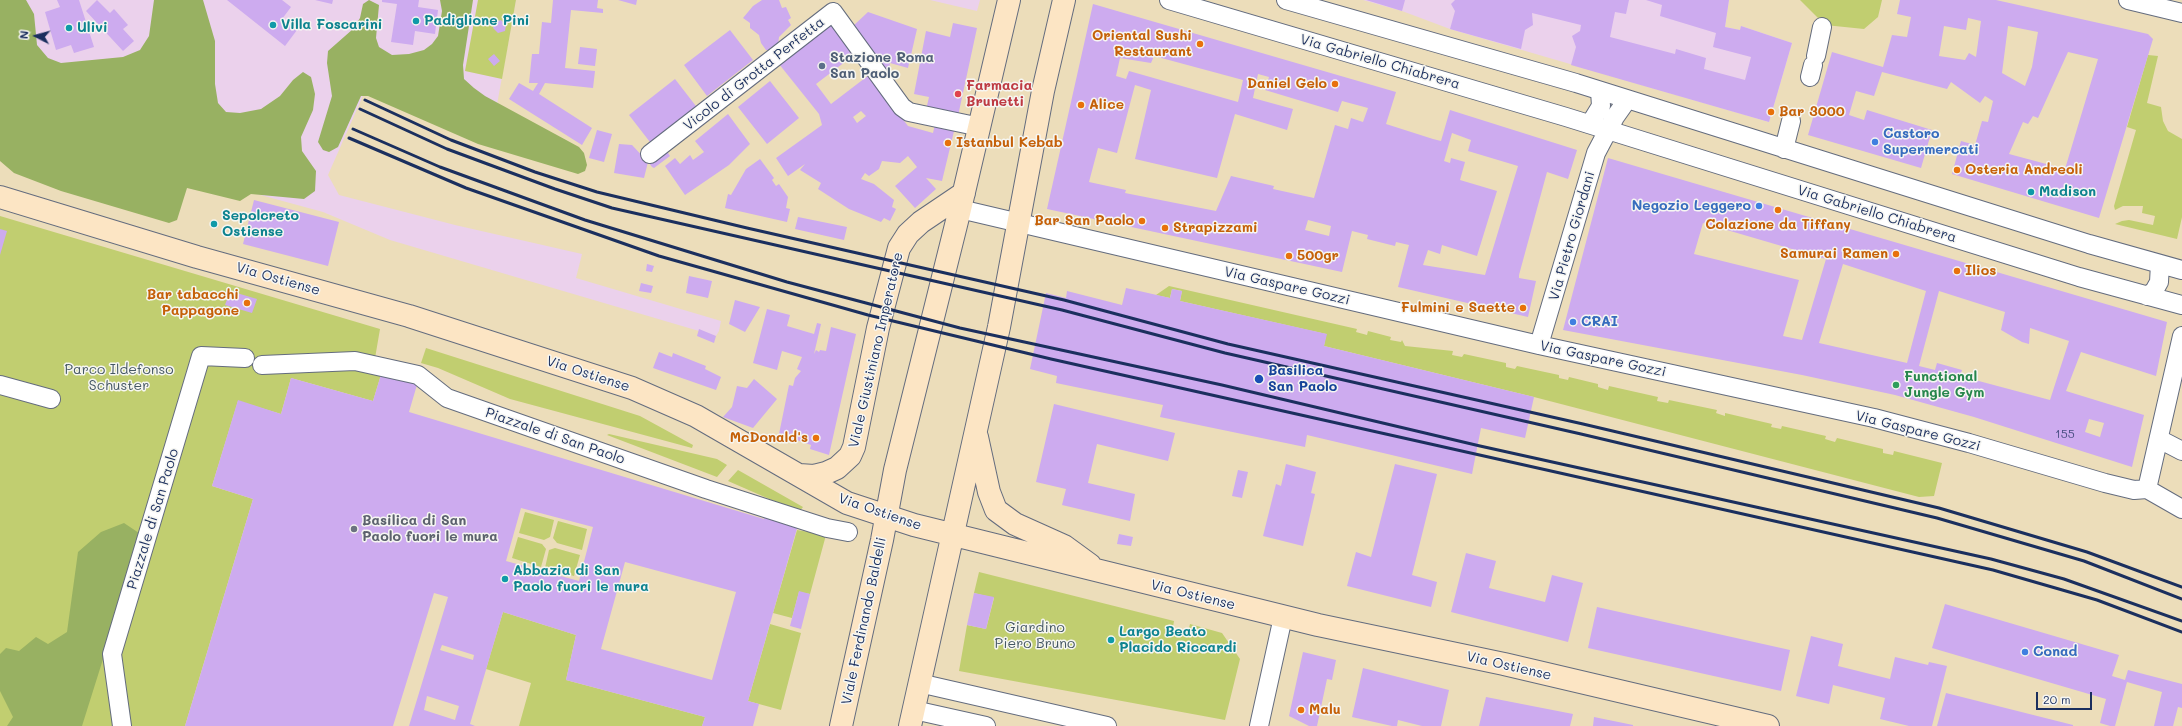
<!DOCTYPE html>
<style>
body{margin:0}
#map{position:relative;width:2182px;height:726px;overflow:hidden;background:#ecddba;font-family:Mali,sans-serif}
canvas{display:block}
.north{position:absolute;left:16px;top:16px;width:40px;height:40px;-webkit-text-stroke:3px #f6f6f2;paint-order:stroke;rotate:276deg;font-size:11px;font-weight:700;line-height:16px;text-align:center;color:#1b2f5e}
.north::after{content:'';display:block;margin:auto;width:14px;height:18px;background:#1b2f5e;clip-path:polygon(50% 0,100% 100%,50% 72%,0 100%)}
.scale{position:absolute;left:2036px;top:692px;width:56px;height:18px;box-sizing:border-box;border:2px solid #1b2f5e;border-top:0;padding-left:5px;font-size:12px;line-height:14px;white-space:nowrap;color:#1b2f5e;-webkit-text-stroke:3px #f6f6f2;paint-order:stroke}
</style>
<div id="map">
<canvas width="2182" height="726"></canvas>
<div class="north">N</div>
<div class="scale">20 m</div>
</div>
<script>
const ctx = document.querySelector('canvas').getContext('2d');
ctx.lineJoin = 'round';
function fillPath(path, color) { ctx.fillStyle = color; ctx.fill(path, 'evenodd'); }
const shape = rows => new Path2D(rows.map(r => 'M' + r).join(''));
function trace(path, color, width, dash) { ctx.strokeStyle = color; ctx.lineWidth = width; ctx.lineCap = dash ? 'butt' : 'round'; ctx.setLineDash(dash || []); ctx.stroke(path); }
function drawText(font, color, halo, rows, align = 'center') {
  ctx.font = font + ' Mali,sans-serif'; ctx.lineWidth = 3; ctx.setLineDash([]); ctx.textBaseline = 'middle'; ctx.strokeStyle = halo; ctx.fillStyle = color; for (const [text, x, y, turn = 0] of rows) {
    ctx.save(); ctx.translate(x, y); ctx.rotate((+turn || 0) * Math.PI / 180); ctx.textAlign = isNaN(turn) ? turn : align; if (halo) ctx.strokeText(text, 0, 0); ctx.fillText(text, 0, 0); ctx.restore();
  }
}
fillPath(shape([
 [0,0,516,0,490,143,365,91,328,175,339,195,455,225,582,254,576,278,721,321,719,331,716,336,390,240,323,212,99,151],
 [930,0,980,0,977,11],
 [1363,0,1729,0,1725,27,1740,30,1741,26,1792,43,1769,122,1450,29,1402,11]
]), '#ebd1ec');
fillPath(shape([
 [478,0,516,0,502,79,465,71],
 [1800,0,1882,0,1878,17,1864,29,1825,25],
 [2148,55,2158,56,2147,103,2161,107,2163,121,2168,131,2182,139,2182,217,2177,239,2115,224,2122,221,2129,220,2153,225,2155,216,2142,213,2143,206,2123,206,2115,210,2114,206,2136,130,2127,127],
 [0,216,380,329,374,364,383,368,373,401,291,378,281,414,238,401,212,486,253,499,185,726,0,726],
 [1169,286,1357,329,1356,332,1367,335,1368,331,1391,337,1390,340,1401,342,1402,340,1405,346,1453,351,1452,355,1462,357,1464,354,1506,363,1506,367,1515,369,1517,366,1559,375,1559,378,1568,380,1569,377,1598,384,1598,387,1608,390,1609,386,1658,397,1657,401,1668,403,1669,400,1717,410,1716,413,1725,416,1725,413,1772,424,1771,427,1781,429,1782,426,1826,436,1825,439,1835,442,1837,438,1883,449,1883,453,1893,455,1894,451,1942,463,1934,496,1919,497,1534,397,1324,346,1326,334,1180,301,1182,291,1172,289,1170,298,1156,295],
 [426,348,640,416,693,445,692,448,510,399,438,368,421,363],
 [609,434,717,459,727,465,717,477,607,435],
 [738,470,803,507,799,512,728,481],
 [525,512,554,520,550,537,544,540,519,533],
 [558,521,587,529,582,550,557,543,553,538],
 [797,530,826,535,810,594,799,592,792,618,773,613],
 [518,537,542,544,546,549,541,567,512,558],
 [555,548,580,555,574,576,545,568,549,550],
 [979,572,1174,621,1172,633,1187,636,1190,624,1222,633,1240,659,1225,720,959,671,967,625,986,629,994,598,974,593],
 [503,612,576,635,566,680,705,717,702,726,519,726,531,683,486,669],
 [770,624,801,633,781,710,748,701]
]), '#c1ce70');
fillPath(shape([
 [0,0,26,0,34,14,37,45,48,58,61,63,123,57,140,50,149,36,154,0,203,0,215,41,215,84,218,103,226,112,240,113,261,109,280,96,293,80,303,72,311,77,315,94,313,110,301,137,302,151,316,171,315,191,304,199,251,194,240,201,187,188,177,220,169,223,61,191,14,173,0,161],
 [369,0,379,5,376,38,379,47,392,55,409,54,424,50,432,44,438,36,442,11,440,0,473,0,463,65,464,79,474,88,485,96,579,147,584,153,587,165,585,171,578,174,478,144,368,96,361,96,338,147,329,152,323,150,318,142,332,96,327,63,328,51,353,29,360,18,363,4],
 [124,523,142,535,82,726,7,726,13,717,0,691,0,654,6,648,19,651,36,637,48,644,67,632,78,552,101,532]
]), '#98b162');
fillPath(shape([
 [57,0,79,0,94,47,74,53,71,45,56,50,45,12,60,7],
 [97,0,110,13,114,9,128,25,123,29,134,41,123,51,86,11],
 [227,0,282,0,291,7,282,19,297,30,285,46],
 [315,0,333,0,332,4],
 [382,0,419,0,418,7,438,10,435,34,415,31,413,45,391,42,397,4,382,2],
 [553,0,598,0,597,8,603,9,603,13,571,10,565,68,595,71,593,88,545,83,539,94,592,128,582,145,509,99,519,83,533,91,538,83,529,83,532,54,539,54,542,22,551,23],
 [618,0,637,0,636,5],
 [762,0,779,0,782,8,786,7,791,18,788,20,791,25,779,37,778,45,771,50,766,50,761,43,759,35,750,28,750,23,743,18,753,6],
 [1366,0,1405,0,1402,11],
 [1455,0,1629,0,1626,14,1615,12,1610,37,1675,54,1676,49,1706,58,1704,69,1745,80,1751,57,1713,47,1716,33,1660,16,1662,5,1646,0,1729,0,1725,27,1740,30,1741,26,1792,43,1769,122,1571,65,1576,47,1572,36,1580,31,1581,25,1532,13,1533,25,1525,30,1521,49,1450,29,1455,11,1451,4],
 [1900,0,1996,0,2148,34,2153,39,2099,218,1952,174,1961,141,1975,145,1982,121,1988,122,1993,101,1985,96,1980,103,1951,82,1947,89,1882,72,1874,96,1856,91,1849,115,1864,120,1867,110,1932,130,1921,168,1808,135,1832,52,1883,67,1892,35,1907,37,1911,17,1897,14],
 [1968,18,1981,21,1976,57,1969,53,1965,60,1939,56,1944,26,1966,30],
 [2008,26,2038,32,2032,67,2025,86,2002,73],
 [2068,52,2098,59,2065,169,2009,154,2023,122,2028,124,2033,116,2038,118],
 [1093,4,1396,92,1386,124,1433,139,1441,141,1450,110,1577,150,1568,179,1547,172,1519,275,1519,278,1536,281,1528,317,1398,287,1409,245,1396,242,1395,246,1367,239,1368,235,1352,231,1342,272,1047,209],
 [1154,56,1243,80,1238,102,1129,71,1126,79,1116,76,1120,58,1151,63],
 [1258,74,1269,77,1265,90,1338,112,1342,101,1368,108,1363,122,1351,118,1348,129,1335,125,1314,198,1273,189,1274,186,1231,176,1216,211,1125,193,1126,190,1089,182,1098,148,1117,153,1135,85,1151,90,1135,159,1217,178,1235,114,1287,130,1293,109,1253,98],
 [1452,133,1471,140,1468,151,1518,166,1485,275,1423,265,1428,250,1440,254,1442,245,1477,256,1497,191,1460,180,1465,162,1451,158,1450,163,1444,161],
 [1308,220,1331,226,1329,236,1305,230],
 [868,12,917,29,908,68,890,63,888,75,852,27],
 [501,20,506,25,505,31,498,33,493,28,495,22],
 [830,22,854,55,816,84,831,104,869,75,908,126,933,133,935,124,955,127,942,181,926,178,936,189,915,208,895,186,917,167,908,156,900,163,882,161,879,169,869,176,865,173,861,179,874,184,894,200,892,207,896,209,890,221,884,218,881,222,849,209,818,189,821,183,800,170,805,164,788,176,776,158,822,125,819,114,779,64],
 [861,111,866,116,857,123,853,117],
 [953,23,977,28,958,116,926,110,929,97,914,94,926,31,950,37],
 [730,30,753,60,707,96,684,65],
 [580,47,597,49,595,66,578,64],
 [494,54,500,61,494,66,488,59],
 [675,79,699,110,653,146,629,115],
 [770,81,799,118,767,144,738,107],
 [728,114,750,144,729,165,685,195,665,166,675,158,680,164,690,155,693,160,704,152,695,141],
 [597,130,612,134,604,162,589,158],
 [619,144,632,145,648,162,644,178,614,173],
 [666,150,670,156,654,168,652,167,649,163],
 [1608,158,2167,322,2156,376,2081,352,2066,391,2144,415,2132,467,1974,417,1895,395,1802,375,1563,330],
 [1703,223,1826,259,1802,340,1783,336,1799,280,1694,254],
 [1843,264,1926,291,1907,363,1819,343],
 [1939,291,2005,312,2001,330,2022,342,2029,344,2030,328,2069,341,2050,400,1960,376,1962,370,1937,363,1935,370,1919,366],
 [2089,419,2104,423,2100,437,2085,432],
 [760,159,774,178,772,180,776,186,779,184,788,197,786,208,790,209,787,222,725,208,728,194,731,195,746,169],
 [254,200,339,222,328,266,243,244],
 [798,217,847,227,844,240,795,229],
 [0,229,7,231,0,255],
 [647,264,654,266,652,272,646,271],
 [689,276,712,281,708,298,686,293],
 [641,283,653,286,651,293,639,291],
 [1126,288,1170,298,1172,289,1182,291,1180,301,1327,334,1324,346,1534,397,1525,438,1481,428,1472,474,1307,435,1305,447,1160,417,1163,405,1056,383,1057,376,1030,369,1046,293,1066,298,1067,291,1122,305],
 [230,291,257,299,252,313,225,305],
 [735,300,760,307,745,332,729,324],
 [767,309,790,315,787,326,814,334,817,323,821,324,814,354,816,350,819,352,820,350,826,351,831,327,856,334,829,455,810,449,811,445,779,434,789,385,793,386,795,378,801,371,797,369,802,357,782,351,777,370,753,363],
 [699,329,716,336,714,343,697,336],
 [659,352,672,357,673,353,706,366,705,369,721,377,716,390,653,368],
 [383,368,419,378,409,412,764,519,765,515,798,525,748,701,759,704,753,726,702,726,705,717,566,680,576,635,503,612,470,724,475,726,409,726,448,597,434,593,393,726,185,726,253,499,212,486,238,400,281,414,291,378,373,401],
 [521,508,593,527,579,581,506,561],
 [625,562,736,592,712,680,601,649],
 [442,645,474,655,473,660,440,650],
 [427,696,459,706,455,720,424,710],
 [754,379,777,399,753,428,723,417,732,407,737,386,747,388],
 [1054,404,1175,433,1168,461,1097,444,1088,483,1135,494,1130,521,1062,505,1066,489,1036,482],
 [1286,464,1316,472,1311,493,1315,494,1303,546,1263,536,1276,484,1281,486],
 [1395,464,1437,474,1412,575,1437,582,1431,607,1347,586,1356,552,1371,557],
 [1238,470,1248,472,1242,498,1232,496],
 [1119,534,1133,537,1131,546,1117,544],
 [1466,553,1496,561,1489,588,1545,602,1552,575,1583,583,1568,642,1451,612],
 [799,591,810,594,801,629,790,626],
 [974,593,994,597,986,629,967,625],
 [1945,604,2119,655,2112,676,2125,680,2128,670,2182,684,2182,708,2178,707,2173,726,2154,726,2162,692,2127,682,2115,726,2110,726,2100,723,2106,699,1932,648],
 [1597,607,1790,650,1781,691,1588,648],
 [1811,636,1843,644,1838,666,1890,679,1895,657,1928,665,1929,662,1947,666,1932,726,1909,726,1880,719,1885,698,1833,685,1829,704,1796,696],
 [1303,652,1336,660,1332,680,1327,679,1317,726,1309,726,1289,716],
 [1363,668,1449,690,1441,726,1422,726,1398,720,1397,726,1392,726,1352,717],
 [1946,693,2073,725,2073,726,1937,726],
 [1486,697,1573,714,1570,726,1479,726],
 [1594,717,1633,725,1633,726,1593,726]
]), '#cdabef');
const street = shape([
 [1169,0,1566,117,2079,277,2182,305],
 [1286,0,1576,83,2089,244,2182,270],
 [2128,0,2182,13],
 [1816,56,1822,27],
 [1810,77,1813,65],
 [1590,124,1601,106,1600,91],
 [1784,149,1791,121],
 [650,154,833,12,902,107,909,112,980,127],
 [960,209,1539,345,1874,418,1969,443,2105,483,2134,490,2147,489,2182,509],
 [2147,296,2154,291,2159,282,2160,264],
 [1539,345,1596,153,1615,117,1627,100],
 [262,365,355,361,418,375,447,398,706,489,827,528,848,532],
 [0,385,51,399],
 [2159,439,2182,451],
 [2147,489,2182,336],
 [919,683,1107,726],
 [914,710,986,726],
 [122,726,112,654,201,356,245,358],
 [1259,726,1283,617]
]);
const secondary = shape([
 [0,197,197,257,409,316,632,388,696,416,847,503,914,525,1318,625,1504,664,1768,726],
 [977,437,989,492,996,510,1015,524,1064,546,1090,565],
 [799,475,814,476,826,473,837,468,850,456,854,447,878,328,899,248,908,234,921,222,964,193],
 [841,726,882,540,895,470,960,209,1009,0],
 [910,726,999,327,1043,91,1064,0]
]);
trace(street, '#646c7e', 20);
trace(secondary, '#646c7e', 24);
trace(street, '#fff', 18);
trace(secondary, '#fce5c4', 22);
trace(shape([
 [365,100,451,140,535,172,597,192,747,228,1064,300,1228,344,1583,424,1939,508,2087,552,2182,587],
 [360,109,447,149,555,189,612,208,1062,310,1225,353,1581,434,1937,518,2084,561,2182,599],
 [353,129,440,167,585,220,787,282,960,328,1222,385,1480,446,1991,559,2064,579,2182,621],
 [349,138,466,188,659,256,868,315,1051,359,1993,570,2097,600,2182,632]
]), '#1b2f5e', 3);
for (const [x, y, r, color] of [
 [416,21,4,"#0f9aa8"],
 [273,25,4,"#0f9aa8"],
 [69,28,4,"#0f9aa8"],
 [1200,44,4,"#e8710a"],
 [822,66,4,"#5c6f8a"],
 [1335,84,4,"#e8710a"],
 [958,94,4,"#e0444e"],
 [1081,105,4,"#e8710a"],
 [1771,112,4,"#e8710a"],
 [1875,142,4,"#3f7fe0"],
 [948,143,4,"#e8710a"],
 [1957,170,4,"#e8710a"],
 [2031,192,4,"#0f9aa8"],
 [1759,206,4,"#3f7fe0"],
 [1778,210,4,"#e8710a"],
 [1142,221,4,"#e8710a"],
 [214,224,4,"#0f9aa8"],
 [1165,228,4,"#e8710a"],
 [1896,254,4,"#e8710a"],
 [1289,256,4,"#e8710a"],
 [1957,271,4,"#e8710a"],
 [247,303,4,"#e8710a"],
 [1523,308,4,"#e8710a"],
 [1573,322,4,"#3f7fe0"],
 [1259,379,5,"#1a4fb4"],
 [1896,385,4,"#2e9e5b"],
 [816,438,4,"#e8710a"],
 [354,529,4,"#6b7280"],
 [505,579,4,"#0f9aa8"],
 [1111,640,4,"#0f9aa8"],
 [2025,652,4,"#3f7fe0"],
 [1301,710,4,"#e8710a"]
]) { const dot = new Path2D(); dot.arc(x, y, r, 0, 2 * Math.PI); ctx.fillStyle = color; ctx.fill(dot); trace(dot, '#f6f6f2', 1.5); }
drawText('12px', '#484e82', null, [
 ["155",2065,434]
]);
drawText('bold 14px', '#0d838f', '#f6f6f2', [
 ["Padiglione Pini",424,21],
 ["Villa Foscarini",281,25],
 ["Ulivi",77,28],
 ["Madison",2039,192],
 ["Sepolcreto",222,216],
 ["Ostiense",222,232],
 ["Abbazia di San",513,571],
 ["Paolo fuori le mura",513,587],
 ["Largo Beato",1119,632],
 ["Placido Riccardi",1119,648]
], 'left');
drawText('bold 14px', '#c56008', '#f6f6f2', [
 ["Oriental Sushi",1192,36,"right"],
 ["Restaurant",1192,52,"right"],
 ["Daniel Gelo",1327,84,"right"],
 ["Alice",1089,105],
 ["Bar 3000",1779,112],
 ["Istanbul Kebab",956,143],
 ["Osteria Andreoli",1965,170],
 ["Bar San Paolo",1134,221,"right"],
 ["Colazione da Tiffany",1778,225,"center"],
 ["Strapizzami",1173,228],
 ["Samurai Ramen",1888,254,"right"],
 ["500gr",1297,256],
 ["Ilios",1965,271],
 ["Bar tabacchi",239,295,"right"],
 ["Pappagone",239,311,"right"],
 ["Fulmini e Saette",1515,308,"right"],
 ["McDonald's",808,438,"right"],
 ["Malu",1309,710]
], 'left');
drawText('bold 14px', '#4e5e75', '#f6f6f2', [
 ["Stazione Roma",830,58],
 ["San Paolo",830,74]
], 'left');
drawText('14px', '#1b2f5e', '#f6f6f2', [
 ["Via Gabriello Chiabrera",1380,62,16],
 ["Vicolo di Grotta Perfetta",754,74,-38],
 ["Via Gabriello Chiabrera",1877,214,17],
 ["Via Pietro Giordani",1572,236,-74],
 ["Via Ostiense",278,279,16],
 ["Via Gaspare Gozzi",1287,286,13],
 ["Viale Giustiniano Imperatore",876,350,-77],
 ["Via Gaspare Gozzi",1603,359,12],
 ["Via Ostiense",588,374,18],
 ["Via Gaspare Gozzi",1918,431,14],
 ["Piazzale di San Paolo",555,436,19],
 ["Via Ostiense",880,512,19],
 ["Piazzale di San Paolo",153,519,-73],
 ["Via Ostiense",1193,595,14],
 ["Viale Ferdinando Baldelli",864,621,-78],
 ["Via Ostiense",1509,666,13]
]);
drawText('bold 14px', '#be3a42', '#f6f6f2', [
 ["Farmacia",966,86],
 ["Brunetti",966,102]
], 'left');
drawText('bold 14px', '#366cbe', '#f6f6f2', [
 ["Castoro",1883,134],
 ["Supermercati",1883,150],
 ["Negozio Leggero",1751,206,"right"],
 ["CRAI",1581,322],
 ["Conad",2033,652]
], 'left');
drawText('14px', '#445762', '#f6f6f2', [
 ["Parco Ildefonso",119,370],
 ["Schuster",119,386],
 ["Giardino",1035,628],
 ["Piero Bruno",1035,644]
]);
drawText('bold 14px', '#164399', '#f6f6f2', [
 ["Basilica",1268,371],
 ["San Paolo",1268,387]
], 'left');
drawText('bold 14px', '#27864d', '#f6f6f2', [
 ["Functional",1904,377],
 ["Jungle Gym",1904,393]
], 'left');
drawText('bold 14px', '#5b616d', '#f6f6f2', [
 ["Basilica di San",362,521],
 ["Paolo fuori le mura",362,537]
], 'left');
</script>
